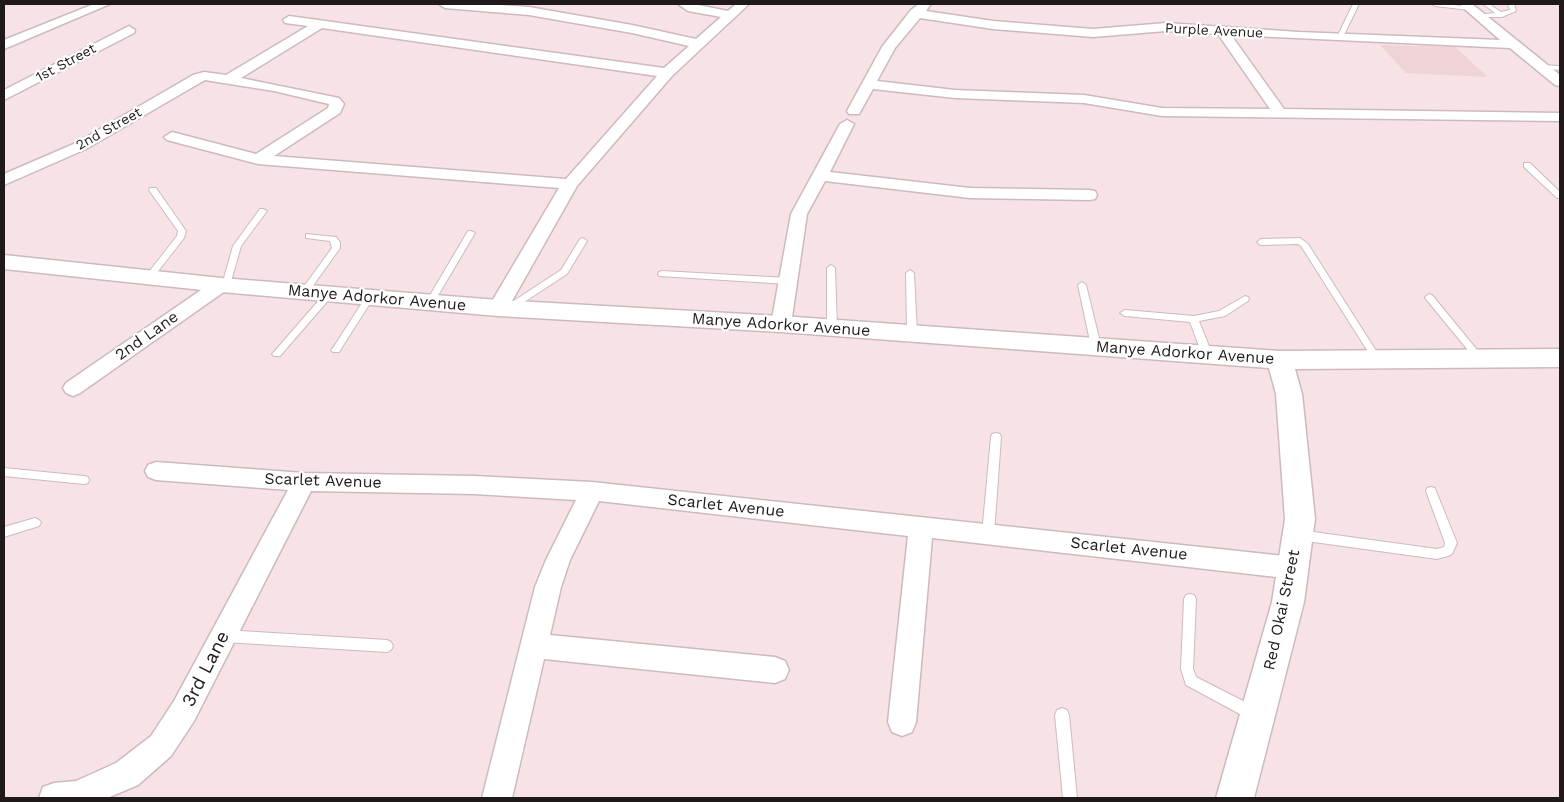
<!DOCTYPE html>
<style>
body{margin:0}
#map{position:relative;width:1564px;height:802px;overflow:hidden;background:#f7e3e6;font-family:"Work Sans",sans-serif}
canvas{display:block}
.frame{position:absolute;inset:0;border:5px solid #20191a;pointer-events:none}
</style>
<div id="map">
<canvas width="1564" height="802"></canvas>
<div class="frame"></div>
</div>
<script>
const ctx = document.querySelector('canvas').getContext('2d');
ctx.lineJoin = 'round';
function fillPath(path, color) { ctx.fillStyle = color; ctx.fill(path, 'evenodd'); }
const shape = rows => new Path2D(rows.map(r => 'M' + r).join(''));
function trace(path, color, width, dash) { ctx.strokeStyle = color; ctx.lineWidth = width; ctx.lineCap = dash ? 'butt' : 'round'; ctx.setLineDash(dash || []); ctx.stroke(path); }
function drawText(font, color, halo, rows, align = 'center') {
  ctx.font = font + ' "Work Sans",sans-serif'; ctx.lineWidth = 4.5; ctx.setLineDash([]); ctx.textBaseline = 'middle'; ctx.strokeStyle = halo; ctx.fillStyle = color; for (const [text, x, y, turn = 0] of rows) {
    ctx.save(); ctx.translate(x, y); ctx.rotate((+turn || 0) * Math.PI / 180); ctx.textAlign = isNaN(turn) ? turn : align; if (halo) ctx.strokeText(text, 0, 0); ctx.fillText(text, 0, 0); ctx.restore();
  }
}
fillPath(shape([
 [1380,45,1455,47,1488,77,1406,73]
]), '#efd3d7');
const service = shape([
 [1353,4,1359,4,1343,37,1338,38,1337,37,1353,4],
 [1432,4,1448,4,1473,8,1470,10,1435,6,1432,4],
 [1483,4,1489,4,1501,12,1510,10,1508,4,1514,4,1516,11,1502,17,1477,17,1477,15,1495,13,1483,4],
 [1541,65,1560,66,1560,70,1539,68,1538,67,1541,65],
 [1524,163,1530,163,1560,192,1560,198,1557,198,1524,167,1524,163],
 [150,188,156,188,186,231,184,238,152,279,149,280,145,277,177,236,178,231,149,190,150,188],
 [260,209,263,209,267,211,241,246,230,285,229,287,223,287,222,285,233,246,260,209],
 [468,231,471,231,475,233,433,304,427,304,426,302,468,231],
 [306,234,336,237,340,242,340,248,307,294,304,295,300,292,332,248,330,241,306,238,306,234],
 [583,238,587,241,567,274,512,310,506,310,505,308,506,306,561,270,580,239,583,238],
 [1300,238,1308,244,1380,357,1382,359,1380,361,1374,361,1301,246,1298,244,1261,245,1257,242,1261,239,1300,238],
 [831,265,835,268,837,327,832,330,827,327,827,268,831,265],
 [910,270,914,273,917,333,912,336,907,333,906,273,910,270],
 [662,271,788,278,792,281,788,284,659,276,658,274,659,272,662,271],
 [1082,282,1086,285,1101,346,1096,349,1091,346,1078,285,1082,282],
 [329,291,333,294,332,296,280,356,274,356,272,354,274,352,326,292,329,291],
 [370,294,374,297,339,352,333,352,331,350,333,348,367,295,370,294],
 [1429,294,1432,295,1482,356,1484,358,1482,360,1476,360,1426,299,1425,297,1429,294],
 [1245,296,1248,297,1249,299,1248,301,1225,316,1199,321,1212,354,1207,357,1202,354,1190,322,1125,316,1120,313,1125,310,1194,316,1219,311,1245,296],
 [996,433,1000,434,1001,437,994,534,992,537,988,539,984,537,982,534,991,437,992,434,996,433],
 [4,468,84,476,88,477,89,480,88,483,84,484,4,476,4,468],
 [1431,487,1435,488,1436,491,1457,543,1452,554,1448,556,1437,559,1299,540,1295,538,1293,535,1295,532,1299,530,1437,549,1444,547,1445,543,1426,491,1427,488,1431,487],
 [35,518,39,520,41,523,39,526,4,537,4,527,35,518],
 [1190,594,1194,595,1196,599,1193,669,1196,677,1259,709,1261,714,1259,719,1254,721,1249,719,1186,685,1181,669,1184,599,1186,595,1190,594],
 [224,630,387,640,391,642,393,646,391,650,387,652,224,642,220,640,218,636,220,632,224,630],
 [1062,708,1067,710,1069,715,1077,798,1063,798,1055,715,1057,710,1062,708]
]);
const minor = shape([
 [94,4,110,4,4,49,4,40,94,4],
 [439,4,486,4,529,7,632,25,696,39,721,17,688,11,678,4,693,4,728,11,736,4,749,4,672,76,577,186,508,308,505,312,498,314,491,312,488,308,559,188,258,164,167,140,164,137,172,132,256,154,328,108,329,104,274,91,205,80,86,149,4,185,4,174,76,143,193,75,204,72,226,75,308,26,285,23,283,20,289,16,664,68,689,46,632,33,529,15,445,8,439,4],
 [322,28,657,76,566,179,274,156,340,113,344,104,339,98,241,78,322,28],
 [919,4,931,4,926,11,993,21,1093,29,1166,23,1299,32,1500,40,1459,4,1472,4,1560,75,1560,86,1555,85,1510,48,1231,35,1284,109,1560,113,1560,121,1162,116,1084,103,955,98,873,89,859,114,849,114,847,111,882,47,911,10,919,4],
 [920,18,993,29,1093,37,1166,31,1218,34,1270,109,1162,108,1084,95,955,90,877,81,895,48,920,18],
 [129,26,135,30,134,33,4,100,4,90,129,26],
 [847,120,854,124,830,172,970,188,1089,190,1095,191,1097,195,1095,199,1089,200,970,198,825,181,807,214,791,324,788,329,781,331,774,329,771,324,791,214,840,124,847,120],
 [221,279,228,281,230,285,228,289,80,393,73,396,66,393,63,388,66,383,214,281,221,279],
 [156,462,304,473,474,476,592,482,1294,557,1303,560,1307,568,1303,576,1294,579,932,538,916,722,912,732,902,736,892,732,888,722,908,536,599,501,570,560,561,587,550,635,775,657,785,661,789,670,785,679,775,683,544,659,512,798,482,798,535,587,546,560,576,500,474,494,311,491,194,721,171,756,138,785,107,798,39,798,43,787,54,783,76,781,116,763,151,736,174,701,288,490,156,480,148,477,145,471,148,465,156,462]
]);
const tertiary = shape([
 [4,255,221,278,498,300,781,316,1280,351,1560,349,1560,367,1295,369,1302,394,1315,519,1304,602,1254,798,1216,798,1272,602,1285,519,1276,394,1269,368,781,332,498,316,221,292,4,269,4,255]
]);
trace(service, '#cdbabd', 2);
trace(minor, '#cdbabd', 3);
trace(tertiary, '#cdbabd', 3);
fillPath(service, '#fff');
fillPath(minor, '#fff');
fillPath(tertiary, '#fff');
drawText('14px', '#20191a', '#fff', [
 ["Purple Avenue",1214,31,3],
 ["1st Street",66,63,-28],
 ["2nd Street",109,129,-29]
]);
drawText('16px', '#20191a', '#fff', [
 ["Manye Adorkor Avenue",377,298,5],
 ["Manye Adorkor Avenue",781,325,4],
 ["2nd Lane",147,336,-35],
 ["Manye Adorkor Avenue",1185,353,4],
 ["Scarlet Avenue",323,481,2],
 ["Scarlet Avenue",726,506,6],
 ["Scarlet Avenue",1129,549,6],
 ["Red Okai Street",1282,610,-78]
]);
drawText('19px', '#20191a', '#fff', [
 ["3rd Lane",206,669,-63]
]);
</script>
